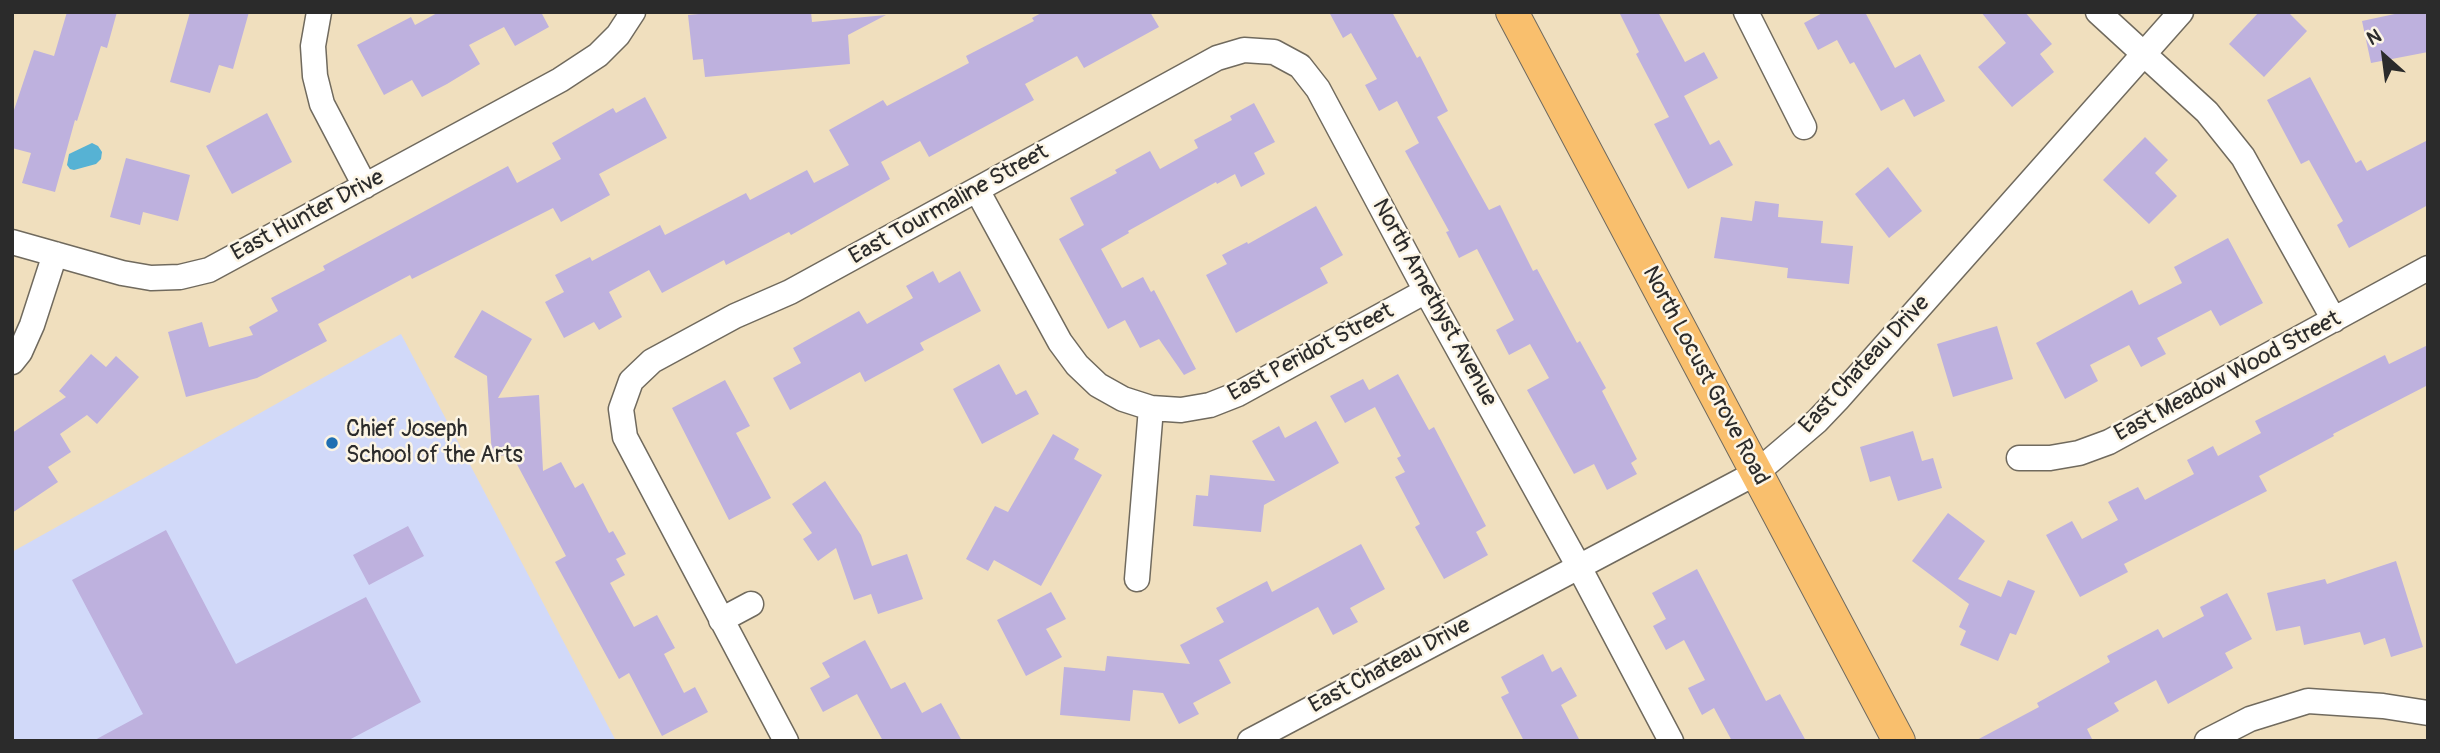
<!DOCTYPE html>
<style>
body{margin:0}
#map{position:relative;width:2440px;height:753px;overflow:hidden;background:#f0dfbe;font-family:Pangolin,sans-serif}
canvas{display:block}
.frame{position:absolute;inset:0;border:14px solid #2b2b2b;pointer-events:none}
.north{position:absolute;left:2349px;top:21px;width:70px;height:70px;-webkit-text-stroke:5px #fcf5e5;paint-order:stroke;rotate:332deg;font-size:19px;font-weight:700;line-height:28px;text-align:center;color:#2b2b2b}
.north::after{content:'';display:block;margin:auto;width:24px;height:32px;background:#2b2b2b;clip-path:polygon(50% 0,100% 100%,50% 72%,0 100%)}
</style>
<div id="map">
<canvas width="2440" height="753"></canvas>
<div class="frame"></div>
<div class="north">N</div>
</div>
<script>
const ctx = document.querySelector('canvas').getContext('2d');
ctx.lineJoin = 'round';
function fillPath(path, color) { ctx.fillStyle = color; ctx.fill(path, 'evenodd'); }
const shape = rows => new Path2D(rows.map(r => 'M' + r).join(''));
function trace(path, color, width, dash) { ctx.strokeStyle = color; ctx.lineWidth = width; ctx.lineCap = dash ? 'butt' : 'round'; ctx.setLineDash(dash || []); ctx.stroke(path); }
function drawText(font, color, halo, rows, align = 'center') {
  ctx.font = font + ' Pangolin,sans-serif'; ctx.lineWidth = 5; ctx.setLineDash([]); ctx.textBaseline = 'middle'; ctx.strokeStyle = halo; ctx.fillStyle = color; for (const [text, x, y, turn = 0] of rows) {
    ctx.save(); ctx.translate(x, y); ctx.rotate((+turn || 0) * Math.PI / 180); ctx.textAlign = isNaN(turn) ? turn : align; if (halo) ctx.strokeText(text, 0, 0); ctx.fillText(text, 0, 0); ctx.restore();
  }
}
fillPath(shape([
 [401,334,616,741,12,741,12,552]
]), '#d1d9f9');
fillPath(shape([
 [92,143,98,146,102,152,101,159,96,164,74,170,70,169,67,165,69,154]
]), '#56b2d4');
fillPath(shape([
 [67,12,117,12,107,48,101,46,77,121,75,120,55,192,22,183,31,153,12,148,12,116,34,50,54,56],
 [190,12,249,12,233,69,219,65,210,93,170,82],
 [439,12,541,12,549,27,515,46,504,27,469,45,480,64,447,84,422,97,412,80,384,95,357,45,411,17,415,25],
 [720,12,811,12,812,22,886,15,848,35,850,64,705,77,703,59,693,60,688,15],
 [1043,12,1150,12,1159,27,1084,68,1077,56,1025,84,1034,100,929,157,920,141,881,162,890,179,791,235,789,232,726,265,724,260,662,293,649,270,609,292,622,317,599,330,594,322,564,338,545,302,564,292,555,275,590,257,592,261,660,225,665,235,746,193,750,200,807,170,814,183,849,165,829,130,883,100,887,106,969,63,966,56,1034,21,1032,18],
 [1329,12,1392,12,1417,58,1420,56,1448,111,1437,117,1489,210,1500,205,1533,271,1537,269,1577,343,1580,341,1606,388,1602,391,1637,459,1631,463,1637,474,1607,490,1594,464,1574,474,1527,390,1549,378,1530,344,1509,355,1496,330,1514,320,1477,249,1459,258,1446,232,1449,231,1405,151,1419,143,1397,101,1379,111,1365,85,1377,79,1351,33,1343,38],
 [1619,12,1658,12,1685,62,1704,52,1718,78,1684,96,1710,145,1719,140,1733,165,1688,189,1654,124,1669,117,1636,54,1639,52],
 [1824,12,1865,12,1895,68,1920,54,1945,101,1914,117,1904,99,1881,111,1854,62,1850,64,1837,40,1818,50,1804,23],
 [1981,12,2025,12,2052,44,2040,54,2054,72,2012,107,1978,67,2006,43],
 [2259,12,2288,12,2307,31,2264,77,2229,44],
 [2404,12,2426,12,2428,52,2371,63,2362,21],
 [2310,77,2356,163,2361,160,2367,171,2428,140,2428,205,2349,248,2337,225,2343,221,2309,160,2301,164,2267,100],
 [645,97,667,138,599,174,610,195,561,222,553,208,412,279,410,275,318,324,327,341,257,378,186,397,168,332,202,322,209,347,253,335,249,327,278,311,271,298,325,270,323,266,508,166,517,183,561,159,552,143,613,108,616,113],
 [1254,103,1275,142,1254,153,1265,174,1241,187,1235,174,1217,184,1216,182,1128,231,1129,233,1101,249,1122,288,1143,277,1151,292,1154,290,1196,369,1184,375,1159,339,1140,348,1125,320,1108,329,1059,239,1084,225,1070,198,1117,173,1115,170,1150,151,1160,169,1198,148,1194,140,1232,120,1230,116],
 [267,113,292,162,232,194,206,146],
 [2145,137,2168,160,2155,173,2177,196,2149,224,2103,180],
 [126,158,190,175,178,221,143,212,140,225,110,217],
 [1888,167,1922,211,1889,238,1855,194],
 [1755,201,1779,204,1778,217,1823,221,1821,243,1853,246,1849,284,1787,278,1788,268,1714,258,1721,217,1752,221],
 [1316,206,1343,255,1320,268,1328,283,1236,333,1206,275,1227,264,1222,255,1247,242,1248,244],
 [2228,238,2263,303,2220,326,2211,310,2157,338,2166,354,2141,367,2129,345,2090,365,2098,381,2065,399,2036,343,2132,290,2139,305,2182,283,2174,267],
 [933,271,939,283,960,271,981,311,920,343,924,350,865,382,860,372,790,410,773,378,801,363,793,348,859,311,867,324,913,298,906,286],
 [482,310,532,339,498,398,539,395,543,471,561,462,575,488,583,483,609,533,613,531,626,554,616,559,625,575,610,583,634,627,657,615,675,648,664,654,684,693,695,687,708,712,662,736,629,673,619,679,572,593,555,562,566,556,512,455,492,456,487,376,454,357],
 [1997,326,2013,379,1953,397,1937,344],
 [2428,345,2428,385,2333,434,2334,436,2259,476,2267,491,2124,564,2128,572,2080,597,2046,535,2072,521,2082,539,2118,520,2108,502,2138,487,2145,500,2194,474,2187,460,2213,446,2218,456,2261,433,2255,421,2385,355,2389,364],
 [91,354,106,367,116,356,139,377,97,424,87,415,60,434,71,452,48,467,58,482,12,513,12,433,66,397,59,391],
 [999,364,1016,395,1026,390,1039,414,982,444,953,389],
 [1398,374,1429,430,1434,427,1486,526,1476,532,1488,555,1444,579,1415,527,1420,524,1395,477,1405,472,1397,458,1401,456,1375,407,1345,423,1330,396,1363,379,1369,390],
 [725,380,750,426,736,433,771,498,729,520,672,408],
 [1316,421,1339,463,1264,505,1261,532,1193,526,1196,495,1208,496,1210,475,1275,481,1252,441,1279,426,1285,438],
 [1913,431,1922,461,1933,458,1942,488,1898,501,1890,476,1870,482,1860,447],
 [1053,434,1079,449,1074,459,1102,475,1041,586,994,560,988,571,966,559,995,506,1008,512],
 [825,481,861,535,872,566,907,554,923,599,878,614,871,594,854,600,836,548,818,561,803,539,812,533,792,504],
 [1948,513,1985,541,1958,579,2001,597,2008,580,2035,591,2016,635,2010,633,1998,661,1960,645,1966,631,1959,627,1969,604,1912,561],
 [408,526,424,556,369,585,353,555],
 [166,530,236,664,366,597,421,702,347,741,93,741,143,714,72,580],
 [1361,544,1385,589,1350,608,1358,622,1333,635,1318,607,1219,660,1231,683,1193,703,1199,714,1179,724,1163,693,1133,690,1130,721,1060,715,1064,667,1105,671,1107,656,1190,664,1180,645,1224,622,1216,608,1267,581,1272,592],
 [2396,561,2423,647,2391,657,2385,638,2364,645,2360,632,2304,645,2300,626,2276,631,2267,593,2325,579,2327,584],
 [1697,569,1766,701,1780,694,1806,741,1732,741,1714,708,1702,715,1688,688,1705,680,1684,640,1666,650,1653,626,1666,619,1652,593],
 [1051,592,1066,619,1046,629,1062,657,1026,676,997,620],
 [2227,593,2252,639,2225,653,2233,668,2168,704,2156,680,2114,703,2119,711,2087,729,2093,741,1975,741,2039,707,2037,703,2110,662,2107,656,2158,629,2163,638,2204,616,2200,607],
 [865,640,891,689,905,682,922,713,941,703,962,741,883,741,857,694,823,712,810,688,830,677,822,663],
 [1543,654,1552,672,1561,667,1577,696,1561,705,1580,741,1524,741,1501,697,1509,693,1501,677]
]), '#beb1de');
const minor = shape([
 [319,12,313,46,315,76,322,104,365,186],
 [1746,12,1804,127],
 [2098,12,2207,112,2243,157,2334,320],
 [977,190,1060,342,1077,365,1098,385,1123,399,1151,408,1181,410,1210,405,1238,394,1426,291],
 [12,242,122,273,151,278,180,277,209,270,560,80,598,55,618,35,633,12],
 [12,362,20,352,32,325,55,254],
 [2019,458,2050,458,2079,453,2109,442,2428,268],
 [1137,579,1151,408],
 [721,620,751,604],
 [786,741,625,437,621,409,631,381,652,361,735,316,790,292,1217,58,1244,50,1274,52,1300,66,1318,89,1426,291,1579,567,1671,741],
 [1250,741,1756,473,1817,421,1837,400,2181,12],
 [2207,741,2250,719,2308,701,2383,706,2428,713]
]);
const major = shape([
 [1512,12,1899,741]
]);
trace(minor, '#706a5e', 27);
trace(major, '#706a5e', 34);
trace(minor, '#fff', 24);
trace(major, '#f9bf6d', 32);
for (const [x, y, r, color] of [
 [332,443,7,"#1f6fb2"]
]) { const dot = new Path2D(); dot.arc(x, y, r, 0, 2 * Math.PI); ctx.fillStyle = color; ctx.fill(dot); trace(dot, '#fcf5e5', 2.5); }
drawText('23px', '#2b2b2b', '#fcf5e5', [
 ["East Tourmaline Street",949,205,-29],
 ["East Hunter Drive",308,216,-28],
 ["North Amethyst Avenue",1434,303,61],
 ["East Peridot Street",1311,353,-28],
 ["East Chateau Drive",1865,365,-47],
 ["North Locust Grove Road",1705,376,62],
 ["East Meadow Wood Street",2228,377,-28],
 ["East Chateau Drive",1390,666,-28]
]);
drawText('23px', '#2b2b2b', '#fcf5e5', [
 ["Chief Joseph",346,430],
 ["School of the Arts",346,456]
], 'left');
</script>
